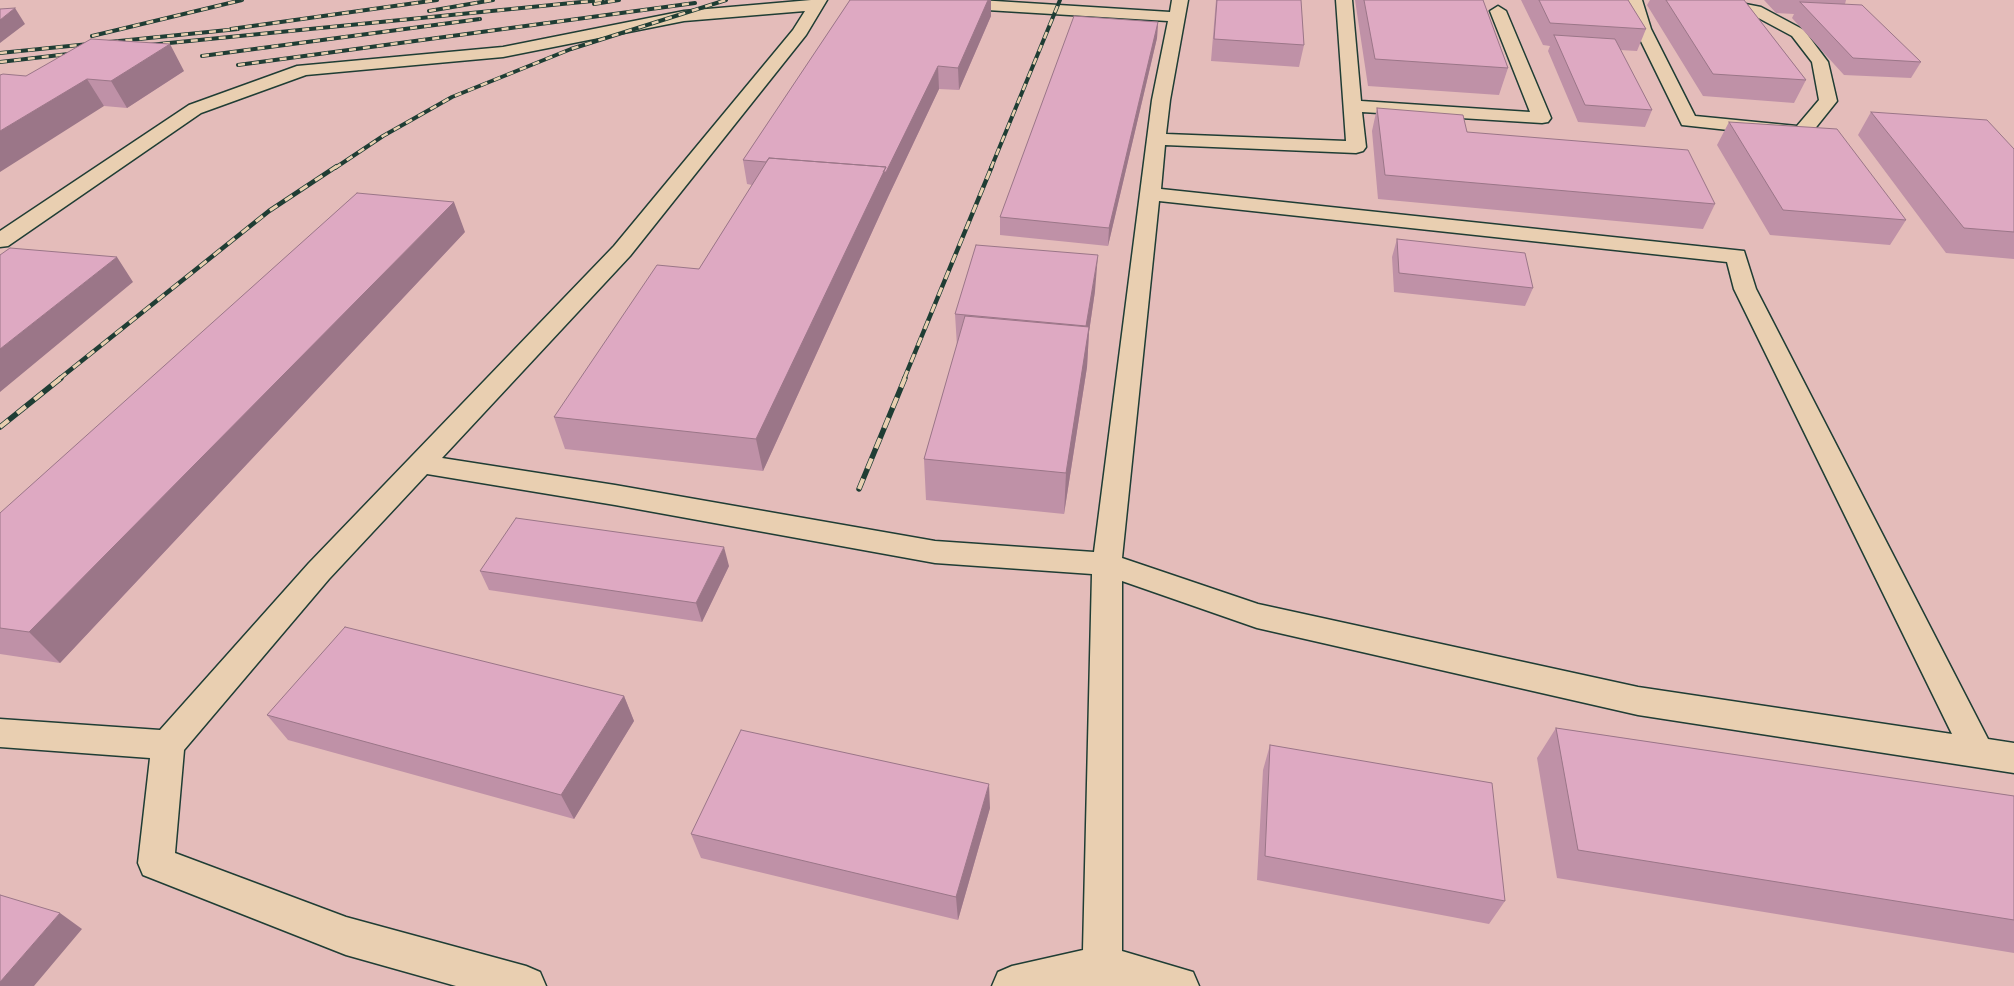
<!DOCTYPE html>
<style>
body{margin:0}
canvas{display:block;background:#e6c4b6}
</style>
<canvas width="2014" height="986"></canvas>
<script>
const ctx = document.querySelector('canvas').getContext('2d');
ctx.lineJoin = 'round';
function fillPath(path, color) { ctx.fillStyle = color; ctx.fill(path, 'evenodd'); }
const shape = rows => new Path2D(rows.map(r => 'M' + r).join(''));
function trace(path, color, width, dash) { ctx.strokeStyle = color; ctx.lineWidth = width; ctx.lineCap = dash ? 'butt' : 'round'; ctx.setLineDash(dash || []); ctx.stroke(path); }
fillPath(shape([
 [0,0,2014,0,2014,986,0,986]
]), '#e4bcba');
const minor = shape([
 [811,0,827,0,806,35,630,256,442,458,615,485,935,541,1094,552,1152,100,1168,21,904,5,896,0,979,0,1170,12,1172,0,1188,0,1170,100,1166,134,1346,141,1336,0,1352,0,1361,101,1530,112,1490,11,1498,6,1506,11,1551,118,1548,122,1542,123,1362,112,1366,147,1363,151,1356,153,1165,145,1161,189,1744,251,1756,289,1988,739,2014,743,2014,773,1638,715,1257,628,1122,581,1122,951,1193,972,1199,986,992,986,998,972,1012,966,1083,950,1092,574,935,563,615,505,427,474,329,579,184,750,175,853,346,917,526,966,540,972,546,986,456,986,346,955,143,875,138,863,150,758,0,747,0,719,160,730,309,563,614,246,793,30,805,11,684,21,503,57,306,75,201,113,8,246,0,247,0,231,189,105,297,66,503,47,684,11,811,0],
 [1159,201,1727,262,1734,289,1952,734,1638,687,1258,604,1122,558,1159,201],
 [1626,0,1642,0,1651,29,1695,116,1797,126,1819,100,1812,62,1792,36,1751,14,1698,5,1690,0,1725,0,1761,7,1804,30,1828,62,1837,101,1809,136,1802,138,1682,125,1635,29,1626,0]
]);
trace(minor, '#1f3d34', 3);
fillPath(minor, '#e9cfb1');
const railFar2 = shape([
 [594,4,619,0],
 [429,11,493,0],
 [231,29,437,0],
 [92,36,242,0],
 [149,45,602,0],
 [0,53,238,29],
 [202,56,480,19],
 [0,62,77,53],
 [238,65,695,3],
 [335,168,383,136,452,97,571,49,726,0],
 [991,168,1060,0]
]);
const railFar1 = shape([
 [59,379,269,211,337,166],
 [904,379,992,166]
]);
const rail = shape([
 [0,427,61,378],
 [859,489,905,378]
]);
trace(railFar2, '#1f3d34', 4);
trace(railFar1, '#1f3d34', 4.5);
trace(rail, '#1f3d34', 5.5);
trace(railFar2, '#e9cfb1', 2.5, [7]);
trace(railFar1, '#e9cfb1', 3, [9]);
trace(rail, '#e9cfb1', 4, [11]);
fillPath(shape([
 [850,0,991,0,991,16,959,90,939,89,888,197,763,471,565,449,554,417,699,269,752,185,747,184,743,160],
 [1216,0,1301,0,1304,45,1299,67,1211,61],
 [1355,0,1483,0,1508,68,1499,95,1368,86],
 [1521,0,1628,0,1646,29,1637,51,1620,50,1652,110,1645,127,1578,122,1548,51,1550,46,1543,45],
 [1650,0,1744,0,1806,80,1794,103,1703,96,1647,5],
 [1764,0,1846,0,1845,4,1921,62,1911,78,1844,75,1792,18,1794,14,1776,13],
 [1158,22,1157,38,1108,246,1000,235,1000,217],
 [184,71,127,108,104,106,26,76],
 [1377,108,1467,132,1715,204,1703,229,1378,199,1372,131],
 [1871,112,2014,149,2014,259,1946,253,1858,135],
 [1729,122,1906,220,1890,245,1770,235,1717,145],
 [465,232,60,663,0,654,0,513],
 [1397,239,1533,288,1525,306,1394,292,1392,257],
 [1095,291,1089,332,1087,367,1064,514,926,500,924,459,957,346,955,314],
 [729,566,702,622,489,590,480,571],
 [624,696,634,721,574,819,288,740,267,715],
 [1556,728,2014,796,2014,953,1557,878,1537,758],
 [1270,745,1505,901,1489,924,1257,880,1263,770],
 [990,808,958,920,701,858,691,834]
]), '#bf91a7');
fillPath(shape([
 [988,0,991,0,991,16,959,90,958,68],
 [15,8,25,24,0,43,0,20],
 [1158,22,1157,38,1108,246,1109,228],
 [170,44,184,71,127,108,111,81],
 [938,66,939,89,888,197,763,471,756,439,886,167],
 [87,79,104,106,0,172,0,131],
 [454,202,465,232,60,663,29,632],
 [1098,255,1095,291,1089,332,1087,367,1064,514,1066,473,1086,326],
 [117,257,133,282,0,392,0,349],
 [724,547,729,566,702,622,696,603],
 [624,696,634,721,574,819,561,795],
 [989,784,990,808,958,920,956,897],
 [60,913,82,929,34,986,0,986,0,982]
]), '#9b7688');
const building = shape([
 [850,0,988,0,958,68,938,66,886,172,883,172,886,167,769,158,766,162,743,160,850,0],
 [1217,0,1301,0,1304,45,1214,39,1217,0],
 [1364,0,1483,0,1508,68,1375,59,1364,0],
 [1539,0,1628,0,1646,29,1550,23,1539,0],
 [1666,0,1744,0,1806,80,1713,74,1666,0],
 [1800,2,1862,5,1921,62,1853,58,1800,2],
 [15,8,0,20,0,9,15,8],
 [1074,16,1158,22,1109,228,1000,217,1074,16],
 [1554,35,1615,39,1652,110,1585,105,1554,35],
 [91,39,170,44,111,81,87,79,0,131,0,75,3,74,26,76,91,39],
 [1377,108,1463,115,1467,132,1688,150,1715,204,1385,175,1377,108],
 [1871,112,1987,120,2014,149,2014,232,1964,228,1871,112],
 [1729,122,1837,129,1906,220,1783,210,1729,122],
 [769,158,886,167,756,439,554,417,657,265,699,269,769,158],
 [357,193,454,202,29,632,0,628,0,513,357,193],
 [1397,239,1525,253,1533,288,1399,273,1397,239],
 [976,245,1098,255,1086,326,955,314,976,245],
 [10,248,117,257,0,349,0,255,10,248],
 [965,316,1089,327,1066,473,924,459,965,316],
 [516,518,724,547,696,603,480,571,516,518],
 [345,627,624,696,561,795,267,715,345,627],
 [1556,728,2014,796,2014,920,1578,850,1556,728],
 [741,730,989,784,956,897,691,834,741,730],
 [1270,745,1492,783,1505,901,1265,856,1270,745],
 [0,895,60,913,0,982,0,895]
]);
fillPath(building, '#dea9c2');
trace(building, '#9b7688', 1);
</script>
